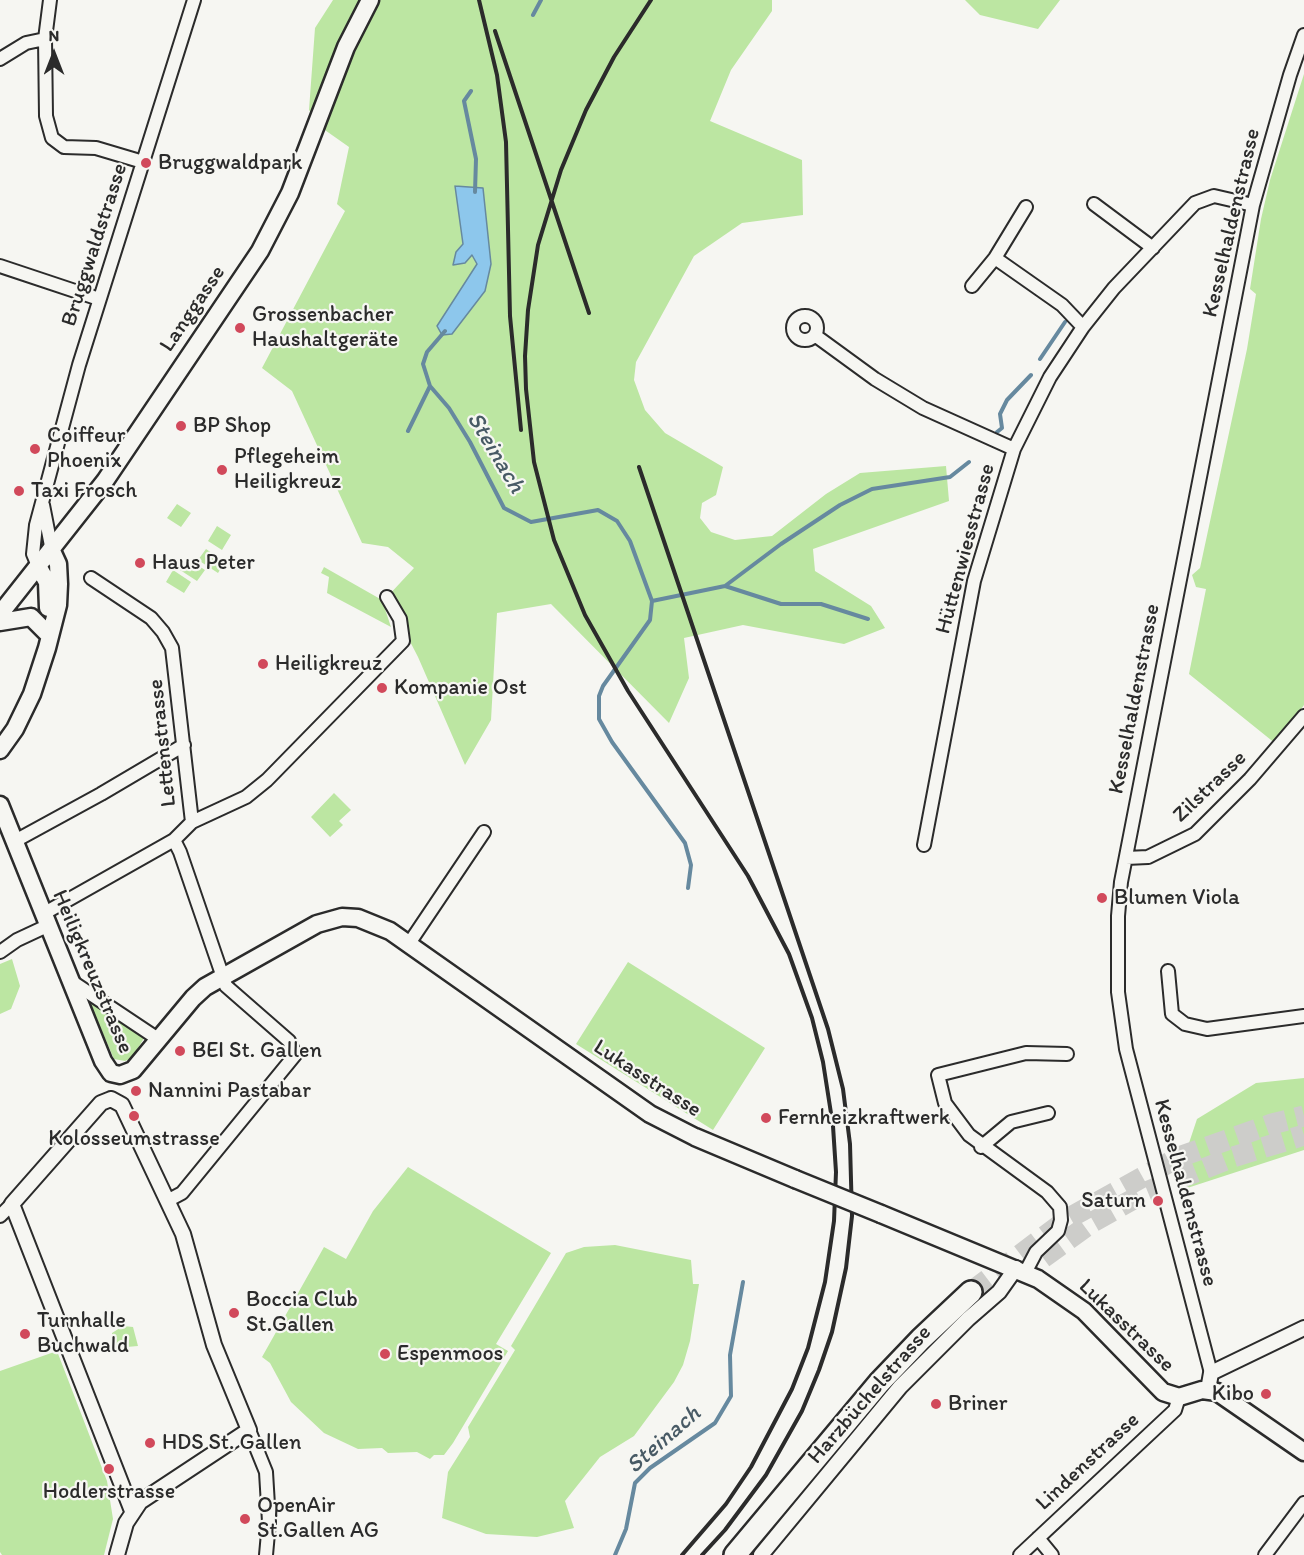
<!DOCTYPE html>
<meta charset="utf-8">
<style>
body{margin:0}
#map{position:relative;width:1304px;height:1555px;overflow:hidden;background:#f6f6f2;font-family:Itim,sans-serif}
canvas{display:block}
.north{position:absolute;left:24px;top:24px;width:60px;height:60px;-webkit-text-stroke:4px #f6f6f2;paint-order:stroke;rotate:0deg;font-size:16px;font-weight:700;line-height:24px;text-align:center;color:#2b2b2b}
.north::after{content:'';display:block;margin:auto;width:21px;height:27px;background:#2b2b2b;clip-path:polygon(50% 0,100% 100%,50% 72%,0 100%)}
</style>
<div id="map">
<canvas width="1304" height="1555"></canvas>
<div class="north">N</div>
</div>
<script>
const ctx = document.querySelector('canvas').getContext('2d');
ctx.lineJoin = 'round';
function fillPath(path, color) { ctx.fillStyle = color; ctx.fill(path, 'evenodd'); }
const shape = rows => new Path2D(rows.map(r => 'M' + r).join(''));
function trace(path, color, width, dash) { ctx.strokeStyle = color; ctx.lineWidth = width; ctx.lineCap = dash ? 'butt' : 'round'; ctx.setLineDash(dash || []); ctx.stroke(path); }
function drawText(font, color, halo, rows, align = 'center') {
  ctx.font = font + ' Itim,sans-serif'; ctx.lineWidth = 4.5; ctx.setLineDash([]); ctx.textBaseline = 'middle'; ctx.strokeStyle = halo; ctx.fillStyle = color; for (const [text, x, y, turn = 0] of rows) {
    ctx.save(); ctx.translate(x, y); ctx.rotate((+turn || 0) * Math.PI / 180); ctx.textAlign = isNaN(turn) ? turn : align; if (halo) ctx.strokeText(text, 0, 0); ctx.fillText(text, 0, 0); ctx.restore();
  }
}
fillPath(shape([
 [333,0,772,0,772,11,731,70,710,121,802,160,803,215,742,223,694,256,636,362,634,380,645,410,665,433,723,467,716,495,702,503,700,518,711,532,735,540,772,536,826,494,860,473,946,466,949,501,813,549,815,571,871,606,885,628,844,644,743,625,684,638,689,678,669,723,551,604,497,613,491,720,465,765,418,657,387,597,414,568,388,547,362,543,292,391,262,368,345,211,337,204,349,147,322,128,309,110,315,28],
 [455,186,482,188,487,234,485,291,438,326,477,264,472,255,456,252,463,244],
 [965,0,1060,0,1038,29,980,15],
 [1304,74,1304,705,1276,744,1189,674,1206,589,1196,587,1192,575,1200,568,1247,349,1256,294,1250,289,1261,219,1270,180],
 [177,504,191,513,181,527,167,518],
 [217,526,231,535,222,550,208,541],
 [206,549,225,562,218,573,198,560],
 [188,559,205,570,197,581,180,570],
 [324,567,382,600,391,627,327,593,329,577,321,573],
 [173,570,191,582,184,593,166,582],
 [334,793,351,810,339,821,343,825,330,837,311,817],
 [12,959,20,986,11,1009,0,1014,0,964],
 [628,962,765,1048,713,1130,576,1044],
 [88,999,144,1038,132,1058,125,1061,114,1059],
 [1304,1078,1304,1150,1178,1191,1169,1159,1188,1146,1197,1119,1256,1083],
 [408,1167,551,1253,496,1344,508,1351,453,1443,444,1455,434,1455,430,1459,417,1452,388,1453,382,1448,358,1449,324,1433,291,1402,270,1363,262,1357,324,1247,346,1259,373,1211],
 [615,1245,691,1260,693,1284,699,1284,690,1341,683,1365,674,1382,634,1436,600,1457,565,1501,574,1528,537,1537,486,1534,442,1518,448,1472,470,1437,468,1427,515,1350,511,1346,566,1253,584,1247],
 [123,1326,133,1327,138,1346,115,1348,112,1342,112,1333],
 [57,1351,107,1481,113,1519,104,1555,2,1555,0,1552,0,1371]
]), '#bce6a2');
const water = shape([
 [455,186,483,188,491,264,485,291,452,334,442,335,437,326,477,264,472,255,465,263,453,265,456,252,463,244,455,186]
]);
fillPath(water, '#8dc7ec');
trace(water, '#66899f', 1.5);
trace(shape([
 [533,15,541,0],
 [471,91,464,101,476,159,475,192],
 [445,331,427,352,423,364,430,386,449,408,470,442,504,508,531,522,598,510,617,521,630,541,652,601,650,620,603,686,599,696,599,719,612,742,685,843,691,865,688,888],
 [1040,359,1065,322],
 [408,431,430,386],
 [997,432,1002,428,1000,414,1007,400,1031,375],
 [725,586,781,604,821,604,868,619],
 [652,601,725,586,781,544,840,505,872,489,950,477,969,462],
 [615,1555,626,1529,635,1483,650,1468,715,1423,731,1396,730,1355,743,1282]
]), '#66899f', 4);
trace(shape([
 [1018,1276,1091,1223,1146,1192,1233,1157,1304,1135],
 [971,1292,1069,1218,1179,1157,1272,1124,1304,1116]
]), '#cdcdca', 21, [21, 10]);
const minor = shape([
 [50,0,45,39,46,116,52,138,64,147,96,148,143,162],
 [0,59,26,43,45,39],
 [1094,204,1153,248],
 [995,258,1062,305,1083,327],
 [0,266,99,299],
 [972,286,995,258,1026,207],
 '793 328a12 12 0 1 1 24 0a12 12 0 1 1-24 0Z',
 [816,336,875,379,923,408,1014,449],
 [43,505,52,551],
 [38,566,33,554,36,525,79,365,194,0],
 [91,578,151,618,163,632,172,648,192,822],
 [15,841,101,794,184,745],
 [924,845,974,581,1014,449,1050,377,1083,327,1114,288,1195,203,1214,196,1253,205],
 [1126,858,1148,857,1195,834,1250,779,1304,716],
 [43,914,174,840,192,822,246,797,267,780,403,641,400,619,387,597],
 [408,945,484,832],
 [0,952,17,940,47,926],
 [1168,971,1172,1014,1185,1024,1207,1029,1304,1016],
 [71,981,158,1039],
 [981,1147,1011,1122,1048,1113],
 [167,1201,182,1193,295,1055,289,1041,226,986,180,852,174,840],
 [0,1216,12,1204],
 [1025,1273,1036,1252,1058,1231,1061,1220,1060,1207,1047,1192,969,1135,945,1103,938,1075,1026,1053,1067,1054],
 [1211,1373,1126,1049,1118,992,1118,916,1121,882,1253,205,1290,75,1304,35],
 [249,1430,266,1472,269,1522,266,1555],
 [1038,1538,1052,1555],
 [1020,1555,1175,1410,1179,1397],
 [1265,1555,1304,1503]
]);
const tertiary = shape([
 [111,1099,122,1105,183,1234,214,1345,249,1430,140,1502,126,1523,117,1555],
 [111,1099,101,1103,12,1204,132,1511],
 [1208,1390,1211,1373,1304,1328],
 [761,1555,900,1387,968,1319,999,1292,1016,1268]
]);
const secondary = shape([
 [38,566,47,582,48,608],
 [0,614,105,481,260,251,290,193,346,47,370,0],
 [0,622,31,617,50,636],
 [0,750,15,729,32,694,47,648,58,605,59,584,58,564,52,551],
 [0,805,103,1061,111,1073,120,1075,133,1070,193,998,205,987,317,924,342,917,358,918,390,931,650,1114,695,1137,795,1179],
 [881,1214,1038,1279,1084,1311,1163,1392,1179,1397,1202,1390,1217,1392,1304,1452]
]);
const motorway = shape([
 [735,1555,879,1383,921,1339,971,1292]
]);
trace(minor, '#2b2b2b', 16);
trace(tertiary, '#2b2b2b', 18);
trace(secondary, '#2b2b2b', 21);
trace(motorway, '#2b2b2b', 26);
trace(minor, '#f6f6f2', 12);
trace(tertiary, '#f6f6f2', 14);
trace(secondary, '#f6f6f2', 16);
trace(motorway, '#f6f6f2', 21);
trace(shape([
 [479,0,497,75,506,142,510,316,521,430],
 [651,0,614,57,586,110,561,170,538,245,528,310,525,356,526,389,534,462,554,540,585,615,628,691,748,876,789,954,812,1018,823,1062,833,1126,836,1172,834,1221,825,1282,808,1348,792,1389,751,1467,726,1504,682,1555],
 [495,31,589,313],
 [639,467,828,1029,843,1089,850,1144,852,1216,846,1268,832,1332,819,1370,802,1411,766,1475,725,1530,702,1555]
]), '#2b2b2b', 4);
const secondaryBridge = shape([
 [795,1179,881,1214]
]);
trace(secondaryBridge, '#2b2b2b', 21, []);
trace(secondaryBridge, '#f6f6f2', 16);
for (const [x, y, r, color] of [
 [146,163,6,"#d1495b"],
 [240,328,6,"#d1495b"],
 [181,426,6,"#d1495b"],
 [35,449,6,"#d1495b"],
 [222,470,6,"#d1495b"],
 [19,491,6,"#d1495b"],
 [140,563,6,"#d1495b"],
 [263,664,6,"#d1495b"],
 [382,688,6,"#d1495b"],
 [1102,898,6,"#d1495b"],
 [180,1051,6,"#d1495b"],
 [136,1091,6,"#d1495b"],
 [134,1116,6,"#d1495b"],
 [766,1118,6,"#d1495b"],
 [1158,1201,6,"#d1495b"],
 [234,1313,6,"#d1495b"],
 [25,1334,6,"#d1495b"],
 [385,1354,6,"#d1495b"],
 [1266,1394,6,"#d1495b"],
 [936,1404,6,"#d1495b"],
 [150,1443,6,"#d1495b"],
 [109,1469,6,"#d1495b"],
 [245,1519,6,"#d1495b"]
]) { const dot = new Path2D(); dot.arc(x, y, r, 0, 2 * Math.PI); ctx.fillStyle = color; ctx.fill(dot); trace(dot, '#f6f6f2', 2); }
drawText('22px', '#2b2b2b', '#f6f6f2', [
 ["Bruggwaldpark",158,163],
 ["Grossenbacher",252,315],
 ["Haushaltgeräte",252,340],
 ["BP Shop",193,426],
 ["Coiffeur",47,436],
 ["Phoenix",47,461],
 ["Pflegeheim",234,457],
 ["Heiligkreuz",234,482],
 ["Taxi Frosch",31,491],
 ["Haus Peter",152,563],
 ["Heiligkreuz",275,664],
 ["Kompanie Ost",394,688],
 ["Blumen Viola",1114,898],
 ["BEI St. Gallen",192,1051],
 ["Nannini Pastabar",148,1091],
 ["Fernheizkraftwerk",778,1118],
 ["Kolosseumstrasse",134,1139,"center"],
 ["Saturn",1146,1201,"right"],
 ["Boccia Club",246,1300],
 ["St.Gallen",246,1325],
 ["Turnhalle",37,1321],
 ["Buchwald",37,1346],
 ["Espenmoos",397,1354],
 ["Kibo",1254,1394,"right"],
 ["Briner",948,1404],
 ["HDS St. Gallen",162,1443],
 ["Hodlerstrasse",109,1492,"center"],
 ["OpenAir",257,1506],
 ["St.Gallen AG",257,1531]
], 'left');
drawText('22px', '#2b2b2b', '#f6f6f2', [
 ["Kesselhaldenstrasse",1232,223,-77],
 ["Bruggwaldstrasse",95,245,-72],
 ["Langgasse",193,309,-56],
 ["Hüttenwiesstrasse",966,549,-75],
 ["Kesselhaldenstrasse",1135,699,-79],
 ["Lettenstrasse",163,743,-96],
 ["Zilstrasse",1210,787,-44],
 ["Heiligkreuzstrasse",92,972,67],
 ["Lukasstrasse",647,1079,33],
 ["Kesselhaldenstrasse",1185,1193,75],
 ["Lukasstrasse",1126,1326,44],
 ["Harzbüchelstrasse",870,1395,-49],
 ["Lindenstrasse",1088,1462,-43]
]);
drawText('italic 24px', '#485a65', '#f6f6f2', [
 ["Steinach",495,453,59],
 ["Steinach",664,1440,-41]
]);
</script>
